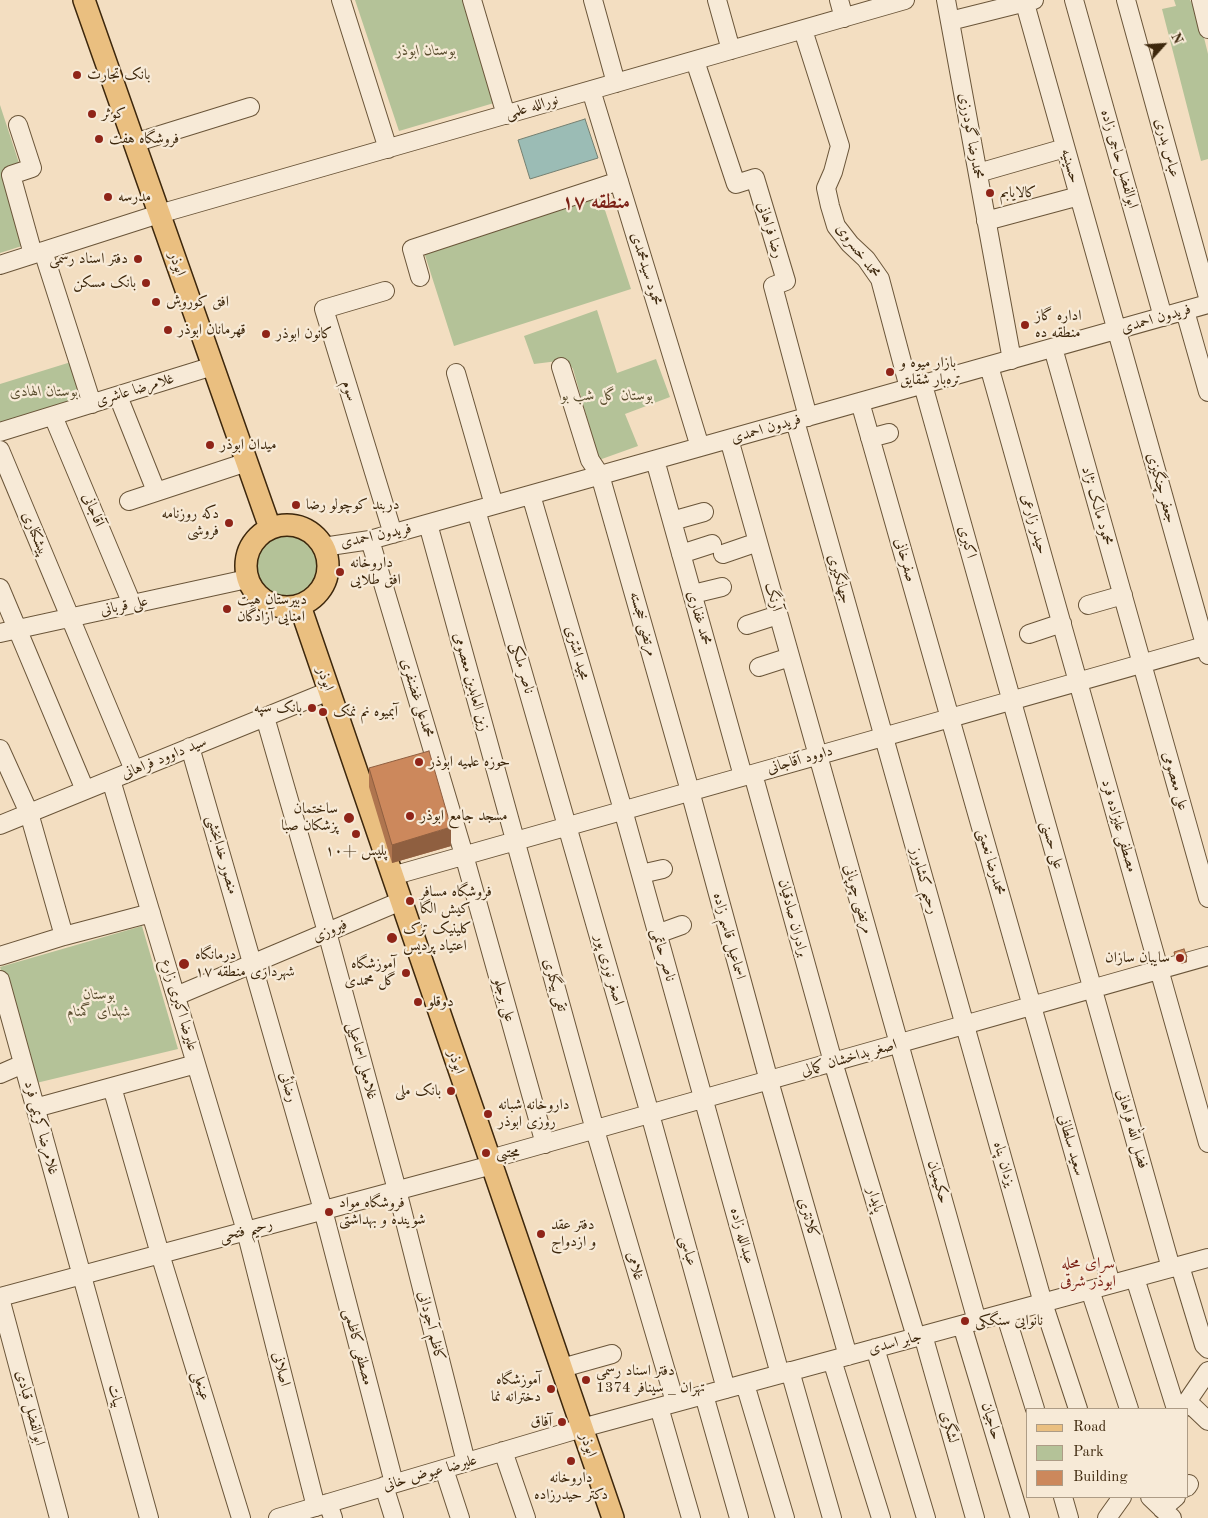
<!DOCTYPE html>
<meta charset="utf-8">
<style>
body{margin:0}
#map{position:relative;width:1208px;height:1518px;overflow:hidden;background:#f3dec1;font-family:"Old Standard TT",serif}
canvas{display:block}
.legend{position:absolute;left:1026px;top:1408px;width:162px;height:90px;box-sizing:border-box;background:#f7ead7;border:1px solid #ad9c86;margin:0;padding:6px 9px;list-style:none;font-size:15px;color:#3d270c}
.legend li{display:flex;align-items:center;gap:10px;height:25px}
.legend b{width:25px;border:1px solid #ad9c86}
.north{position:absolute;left:1138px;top:20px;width:50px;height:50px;-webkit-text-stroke:4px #f7ead7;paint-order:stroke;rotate:64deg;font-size:14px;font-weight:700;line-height:20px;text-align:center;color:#3d270c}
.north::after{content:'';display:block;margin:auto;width:18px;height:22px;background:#3d270c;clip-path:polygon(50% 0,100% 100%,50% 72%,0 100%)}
</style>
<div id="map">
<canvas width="1208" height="1518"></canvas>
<ul class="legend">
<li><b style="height:6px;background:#eabf80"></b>Road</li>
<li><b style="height:14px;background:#b4c298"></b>Park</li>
<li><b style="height:14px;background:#cc885c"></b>Building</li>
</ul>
<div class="north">N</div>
</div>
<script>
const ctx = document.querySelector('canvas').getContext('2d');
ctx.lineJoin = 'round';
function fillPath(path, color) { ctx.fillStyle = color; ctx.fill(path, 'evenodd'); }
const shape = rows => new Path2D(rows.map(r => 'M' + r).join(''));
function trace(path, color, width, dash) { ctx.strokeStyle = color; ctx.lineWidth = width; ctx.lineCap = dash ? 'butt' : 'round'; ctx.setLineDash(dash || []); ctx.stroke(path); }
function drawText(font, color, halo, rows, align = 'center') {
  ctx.font = font + ' "Old Standard TT",Amiri,serif'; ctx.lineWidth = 4.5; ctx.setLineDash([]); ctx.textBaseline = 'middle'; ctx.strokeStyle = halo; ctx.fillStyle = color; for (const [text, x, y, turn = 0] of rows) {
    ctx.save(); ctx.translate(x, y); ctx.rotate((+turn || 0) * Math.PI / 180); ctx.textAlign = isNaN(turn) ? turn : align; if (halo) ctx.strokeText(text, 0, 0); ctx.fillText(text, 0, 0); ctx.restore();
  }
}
fillPath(shape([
 [355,0,464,0,494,103,399,131],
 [1174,0,1190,0,1199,17,1208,54,1208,159,1201,161,1162,9,1176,6],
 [0,105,19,163,25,245,0,253],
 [599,192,631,289,454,346,423,249],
 [597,310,617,373,656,359,670,397,625,414,638,446,599,460,573,369,566,360,534,364,524,336],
 [71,362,83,401,0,426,0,384],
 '252 566a36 36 0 1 1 72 0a36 36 0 1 1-72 0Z',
 [142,926,178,1049,32,1084,0,967]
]), '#b4c298');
const water = shape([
 [585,119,598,158,530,179,518,140,585,119]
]);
fillPath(water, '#9bbcb5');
trace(water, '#758071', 1);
const minor = shape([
 [341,0,388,149],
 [472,0,506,115],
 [593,0,616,83],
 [717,0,731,50],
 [839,0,844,18],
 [946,0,1012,360],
 [1024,0,1208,655],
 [1074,0,1163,317],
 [1126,0,1208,297],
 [1201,0,1208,29],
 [950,21,1034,0],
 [803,30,840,146,833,172,826,188,830,206,836,226,850,244,866,259,880,279,909,388],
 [695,61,736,184,755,178,786,281,773,286,808,417],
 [591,90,700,447],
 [18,125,32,168,11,175,33,254],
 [134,143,250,107],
 [978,173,1065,148],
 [986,221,1079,196],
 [43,251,92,404],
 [0,265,159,214,905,0],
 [420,277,412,249,619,181],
 [385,291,324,309,393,534],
 [1185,311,1208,392],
 [1053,348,1208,898],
 [989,366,1208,1143],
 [561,367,590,460,600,475,690,791,769,1081,848,1356],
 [456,373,494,505],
 [923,385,1171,1268],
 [118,396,156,491],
 [860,402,1111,1284],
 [53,416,132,604],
 [795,421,1043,1303,1078,1409],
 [0,432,213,366],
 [870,438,889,433],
 [729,439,977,1321],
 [0,450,134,770],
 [655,460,743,776],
 [531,495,623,810,780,1374],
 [129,501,247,462],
 [476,510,650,1114,726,1389],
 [672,521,704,512],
 [428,524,595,1130,675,1402],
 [370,540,464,855,545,1144],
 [323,547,370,540,1208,304],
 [681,554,712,544],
 [723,554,758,542],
 [0,588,85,790],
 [693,594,722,587],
 [1088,605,1123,595],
 [747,625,778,615],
 [0,633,247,579],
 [1029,634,1062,623],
 [759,667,790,657],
 [265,717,327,932,397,1190,466,1462],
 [190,747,323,1210,394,1483],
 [0,749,29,813,64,936],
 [753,774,833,1062,916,1337],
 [111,780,246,1231,316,1507],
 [0,825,329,691],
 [641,874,663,869],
 [392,876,1208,645],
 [657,934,682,925],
 [0,956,64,936,151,913],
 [0,980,149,1518],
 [176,996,401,901],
 [0,1074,23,1064],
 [112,1087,160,1254,241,1518],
 [35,1108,196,1064],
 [490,1159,1208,956],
 [1180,1266,1204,1345,1208,1349],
 [1135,1278,1176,1409],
 [1090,1290,1129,1409],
 [0,1297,492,1165],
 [0,1298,59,1518],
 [1005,1313,1035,1409],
 [962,1325,1020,1518],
 [923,1335,975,1518],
 [875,1348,926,1518],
 [832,1360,881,1518],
 [562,1368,612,1354],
 [790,1371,832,1518],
 [745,1384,785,1518],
 [704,1395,739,1518],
 [1187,1401,1208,1421],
 [659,1407,691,1518],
 [1182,1409,1208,1371],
 [503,1451,526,1518],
 [444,1469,460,1518],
 [384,1486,394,1518],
 [1187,1487,1189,1484],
 [1063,1497,1069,1518],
 [1150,1497,1172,1518],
 [328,1503,333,1518],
 [1162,1509,1176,1497],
 [278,1518,582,1428,1208,1258],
 [1107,1518,1122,1497]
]);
const major = shape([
 [84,0,270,528],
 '246 566a41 41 0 1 1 82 0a41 41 0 1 1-82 0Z',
 [300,606,613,1518]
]);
trace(minor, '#6a5539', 20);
trace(major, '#3d270c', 24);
trace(minor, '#f7ead7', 18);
trace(major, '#eabf80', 21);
fillPath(shape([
 [369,768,451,846,392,863,369,787],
 [1184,949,1187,962,1181,964,1179,959,1175,960,1174,957,1174,952]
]), '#af754f');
fillPath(shape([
 [451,827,451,846,392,863,392,845],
 [1179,954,1179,959,1175,960,1175,956],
 [1187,957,1187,962,1181,964,1181,959]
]), '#8f5f40');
const building = shape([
 [429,751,451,827,392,845,369,768,429,751],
 [1184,949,1187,957,1181,959,1179,954,1175,956,1174,952,1184,949]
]);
fillPath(building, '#cc885c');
trace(building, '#8f5f40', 1);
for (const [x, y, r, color] of [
 [77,75,5,"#8f2418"],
 [92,114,5,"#8f2418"],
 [99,139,5,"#8f2418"],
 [990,193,5,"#8f2418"],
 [108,197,5,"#8f2418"],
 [138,259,5,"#8f2418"],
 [146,283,5,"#8f2418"],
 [156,302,5,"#8f2418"],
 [1025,325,5,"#8f2418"],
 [168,330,5,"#8f2418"],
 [266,334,5,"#8f2418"],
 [890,372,5,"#8f2418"],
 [210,445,5,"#8f2418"],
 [296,505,5,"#8f2418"],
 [229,523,5,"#8f2418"],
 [340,572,5,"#8f2418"],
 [227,609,5,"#8f2418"],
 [312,708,5,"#8f2418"],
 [323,712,5,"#8f2418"],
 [419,762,5,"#8f2418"],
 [410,816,5,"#8f2418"],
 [349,818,6,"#8f2418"],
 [356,834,5,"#8f2418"],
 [410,901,5,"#8f2418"],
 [392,938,6,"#8f2418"],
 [1180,958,5,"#8f2418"],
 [184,964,6,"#8f2418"],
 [406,973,5,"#8f2418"],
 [418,1002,5,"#8f2418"],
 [451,1091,5,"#8f2418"],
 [488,1114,5,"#8f2418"],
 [486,1153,5,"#8f2418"],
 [329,1212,5,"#8f2418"],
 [541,1234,5,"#8f2418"],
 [965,1321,5,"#8f2418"],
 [586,1380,5,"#8f2418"],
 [551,1389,5,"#8f2418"],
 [562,1422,5,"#8f2418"],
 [571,1461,5,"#8f2418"]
]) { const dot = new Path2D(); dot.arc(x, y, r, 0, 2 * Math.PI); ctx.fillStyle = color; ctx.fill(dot); trace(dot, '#f7ead7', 2); }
drawText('italic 15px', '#5b4e2f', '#f7ead7', [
 ["بوستان ابوذر",426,51],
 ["بوستان الهادی",44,392],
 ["بوستان گل شب بو",607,396],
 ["بوستان",99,995],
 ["شهدای گمنام",99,1012]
]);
drawText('15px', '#3d270c', '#f7ead7', [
 ["بانک تجارت",87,75],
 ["کوثر",102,114],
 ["فروشگاه هفت",109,139],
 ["کالایابم",1000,193],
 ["مدرسه",118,197],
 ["دفتر اسناد رسمی",128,259,"right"],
 ["بانک مسکن",136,283,"right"],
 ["افق کوروش",166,302],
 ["اداره گاز",1035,316],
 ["منطقه ده",1035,333],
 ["قهرمانان ابوذر",178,330],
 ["کانون ابوذر",276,334],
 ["بازار میوه و",900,363],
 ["تره‌بار شقایق",900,380],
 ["میدان ابوذر",220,445],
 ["دربند کوچولو رضا",306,505],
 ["دکه روزنامه",219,514,"right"],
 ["فروشی",219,531,"right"],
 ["داروخانه",350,563],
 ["افق طلایی",350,580],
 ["دبیرستان هیت",237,600],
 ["امنایی آزادگان",237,617],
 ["بانک سپه",302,708,"right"],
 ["آبمیوه نم نمک",333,712],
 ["حوزه علمیه ابوذر",429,762],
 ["ساختمان",338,809,"right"],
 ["پزشکان صبا",338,826,"right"],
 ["مسجد جامع ابوذر",420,816],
 ["پلیس +۱۰",356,851,"center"],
 ["فروشگاه مسافر",420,892],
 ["کیش الگا",420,909],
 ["کلینیک ترک",403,929],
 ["اعتیاد پردیس",403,946],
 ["درمانگاه",195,955],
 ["شهرداری منطقه ۱۷",195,972],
 ["سایبان سازان",1170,958,"right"],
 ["آموزشگاه",396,964,"right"],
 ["گل محمدی",396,981,"right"],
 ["دوقلو",428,1002],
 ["بانک ملی",441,1091,"right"],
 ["داروخانه شبانه",498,1105],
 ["روزی ابوذر",498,1122],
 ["مجتبی",496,1153],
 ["فروشگاه مواد",339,1203],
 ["شوینده و بهداشتی",339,1220],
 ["دفتر عقد",551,1225],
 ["و ازدواج",551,1242],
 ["نانوایی سنگکی",975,1321],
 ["دفتر اسناد رسمی",596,1371],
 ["1374 تهران _ سینافر",596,1388],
 ["آموزشگاه",541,1380,"right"],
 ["دخترانه نما",541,1397,"right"],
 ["آفاق",552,1422,"right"],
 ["داروخانه",571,1478,"center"],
 ["دکتر حیدرزاده",571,1495,"center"]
], 'left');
drawText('15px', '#3d270c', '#f7ead7', [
 ["نورالله علمی",532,107,-16],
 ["محمدرضا گودرزی",971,136,80],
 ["عباس بدری",1167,148,75],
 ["ابوالفضل حاجی زاده",1119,159,74],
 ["حسینیه",1070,166,74],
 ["رضا فراهانی",770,230,73],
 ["محمد خسروی",858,251,53],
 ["ابوذر",177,264,71],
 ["محمود سیدمحمدی",646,269,73],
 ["فریدون احمدی",1156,319,-16],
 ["غلامرضا عاشری",135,390,-17],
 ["سوم",349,391,73],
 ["فریدون احمدی",766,429,-16],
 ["جعفر چنگیزی",1161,488,74],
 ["محمود مالک نژاد",1097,506,74],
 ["آقاجانی",93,510,67],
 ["حیدر زارعی",1034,524,74],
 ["پیشکناری",35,534,67],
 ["فریدون احمدی",376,536,-12],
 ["اکبری",967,542,74],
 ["صفرخانی",905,560,74],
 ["جهانگیری",839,579,74],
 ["آرنگ",773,597,74],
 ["علی قربانی",124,606,-12],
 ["محمد غفاری",699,618,74],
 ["مرتضی خجسته",643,624,74],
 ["مجید اشتری",577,653,74],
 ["ناصر ملکی",522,668,74],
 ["ابوذر",325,679,71],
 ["زین العابدین معصومی",471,682,75],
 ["محمدعلی غضنفری",417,698,73],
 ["سید داوود فراهانی",164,758,-22],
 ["داوود آقاجانی",800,760,-16],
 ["علی معصومی",1175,781,74],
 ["مصطفی علیزاده فرد",1119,826,74],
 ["علی حسنی",1052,845,74],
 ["منصور خدابخشی",222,855,74],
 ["محمدرضا نعمتی",991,862,74],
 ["رحیم کشاورز",924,881,74],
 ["مرتضی چوپانی",858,899,74],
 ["برادران صادقیان",793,918,75],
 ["فیروزی",330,931,-23],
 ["اسماعیل قاسم زاده",729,936,75],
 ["ناصر حاتمی",663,955,74],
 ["اصغر نوری پور",609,970,74],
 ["تقی بیگلری",555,985,74],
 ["علی برجلو",504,1000,74],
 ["علیرضا اکبری زارع",179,1005,73],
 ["اصغر بداخشان کمالی",849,1058,-16],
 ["غلامعلی اسماعیلی",362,1061,75],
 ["ابوذر",456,1062,71],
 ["رضائی",288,1087,74],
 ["غلامرضا کریمی فرد",41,1128,75],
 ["فضل الله فراهانی",1132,1129,74],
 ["سعید سلطانی",1071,1145,74],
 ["یزدان پناه",1004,1164,74],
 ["حکیمیان",938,1182,74],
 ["پایدار",875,1200,73],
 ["کلانتری",808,1218,74],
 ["رحیم فتحی",246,1231,-15],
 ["عبدالله زاده",742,1236,75],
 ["عباسی",688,1251,75],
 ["غلامی",635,1266,74],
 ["کاظم آجودانی",431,1326,76],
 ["جابر اسدی",895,1343,-15],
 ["مصطفی کاظمی",358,1347,75],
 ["اصلانی",281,1369,76],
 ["عینعلی",201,1386,73],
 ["بیات",115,1396,75],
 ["ابوالفضل قبادی",30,1408,75],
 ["حاجیان",991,1421,73],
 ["لشگری",949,1427,74],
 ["ابوذر",588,1445,71],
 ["علیرضا عیوض خانی",430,1473,-16]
]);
drawText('16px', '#7a1f14', '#f7ead7', [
 ["سرای محله",1088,1264],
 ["ابوذر شرقی",1088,1282]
]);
drawText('bold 20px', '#7a1f14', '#f7ead7', [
 ["منطقه ۱۷",596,203]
]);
</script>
